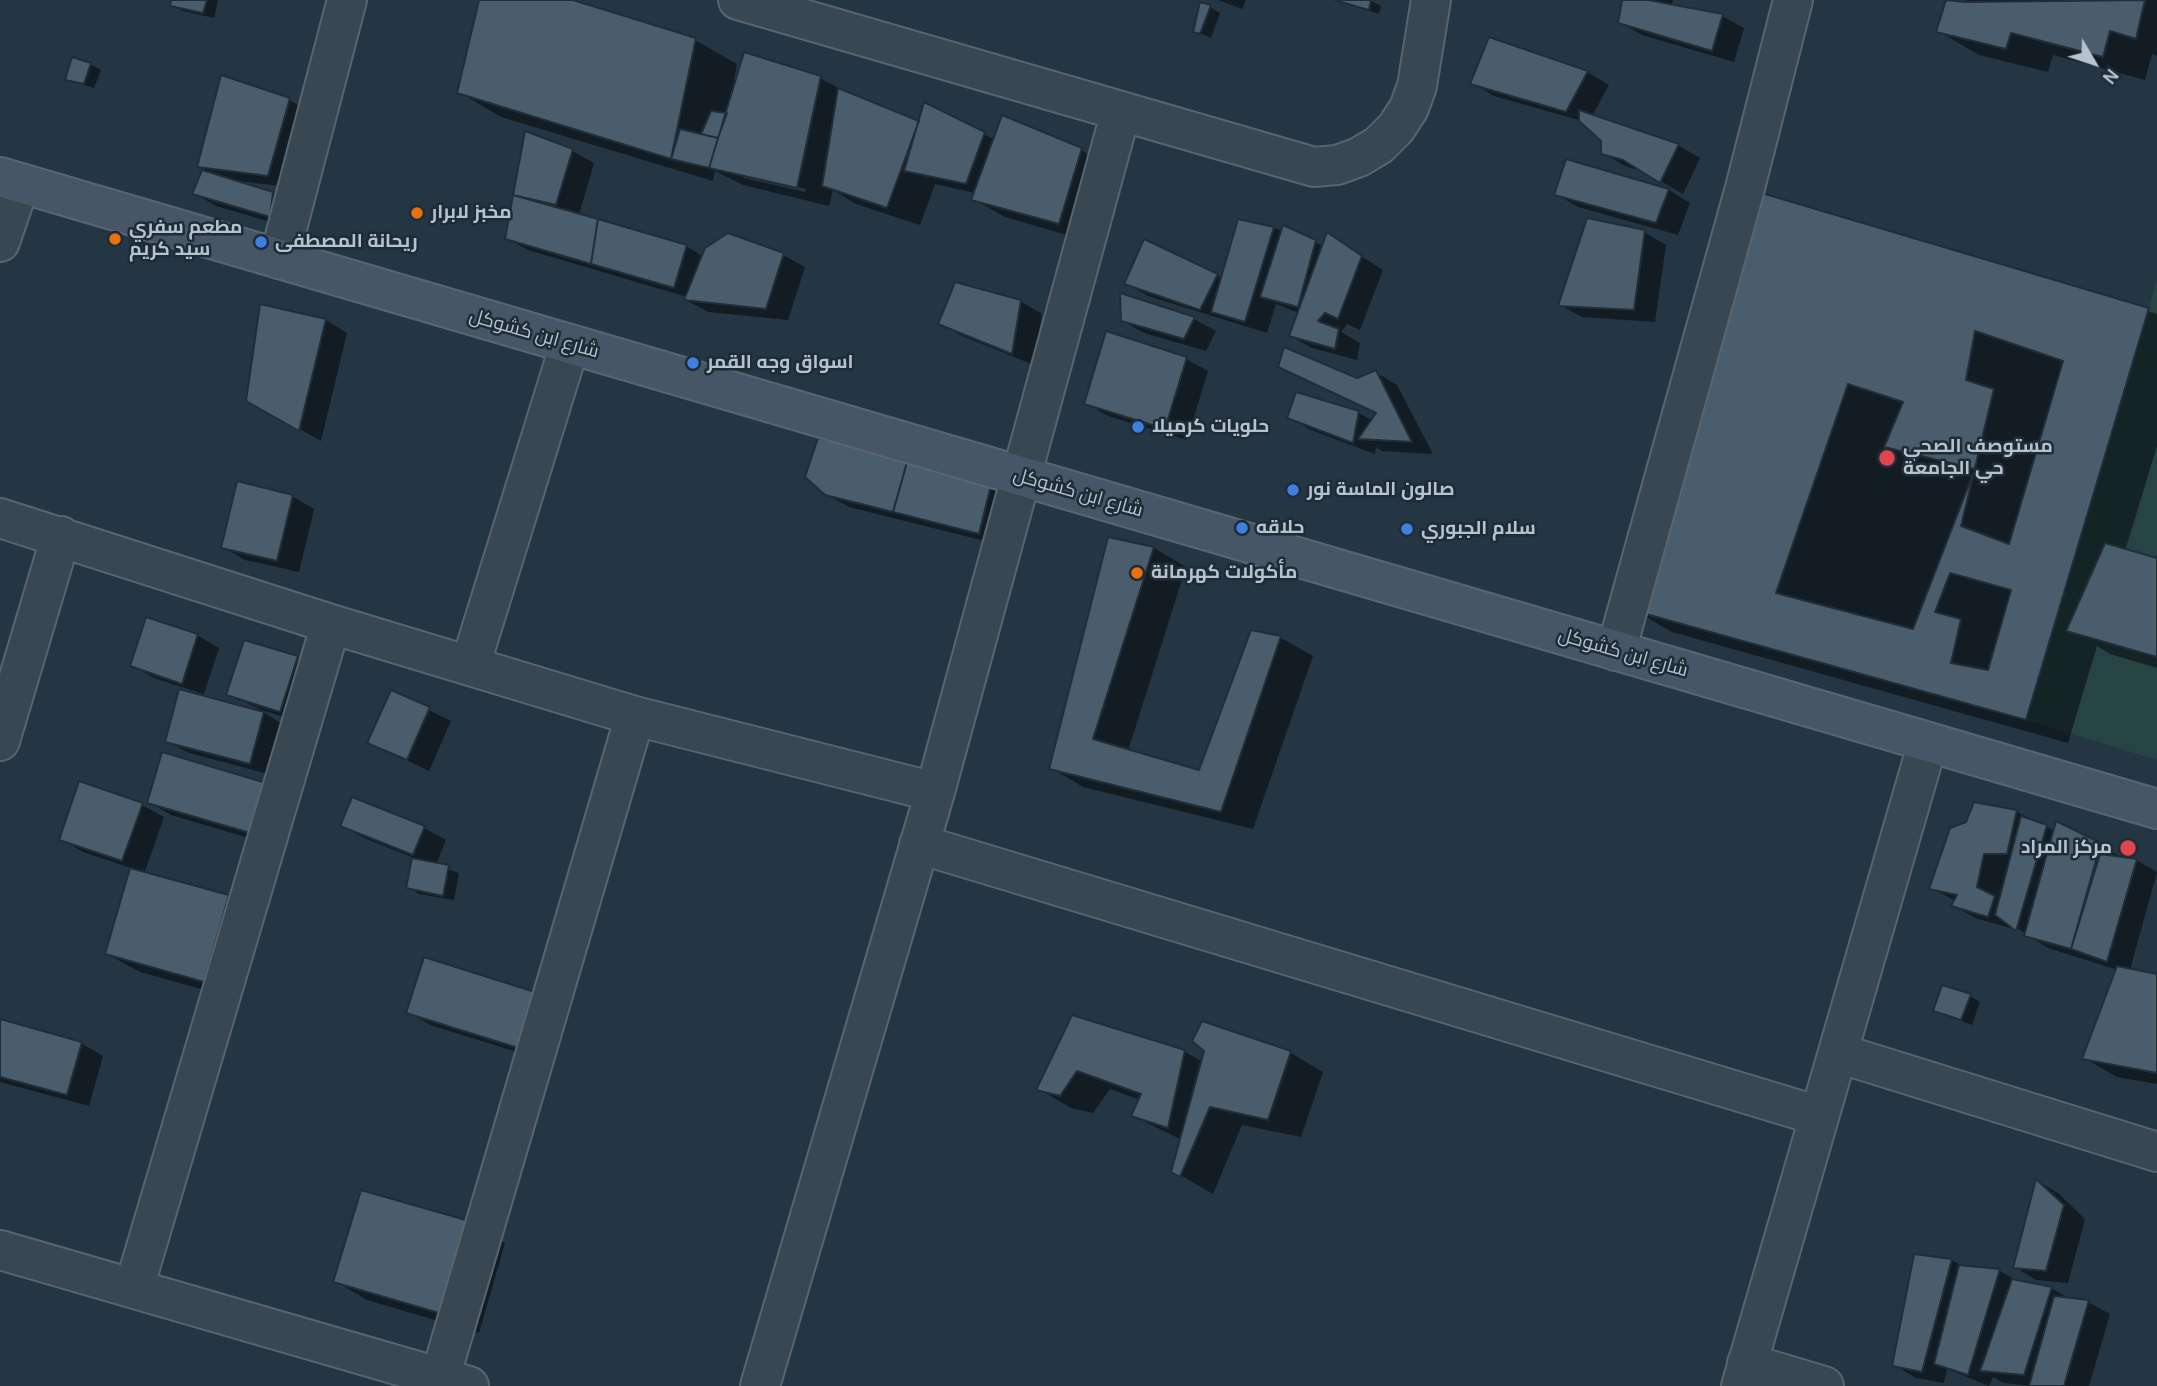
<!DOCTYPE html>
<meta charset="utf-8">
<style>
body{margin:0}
#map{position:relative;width:2157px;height:1386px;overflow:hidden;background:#243543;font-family:Karla,sans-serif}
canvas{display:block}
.north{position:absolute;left:2059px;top:28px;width:70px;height:70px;-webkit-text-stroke:5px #1e2c38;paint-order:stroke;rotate:129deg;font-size:19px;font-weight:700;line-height:28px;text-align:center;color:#b6c2cd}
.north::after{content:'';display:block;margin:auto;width:24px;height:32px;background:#b6c2cd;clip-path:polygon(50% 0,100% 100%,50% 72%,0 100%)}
</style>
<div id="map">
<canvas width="2157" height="1386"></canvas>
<div class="north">N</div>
</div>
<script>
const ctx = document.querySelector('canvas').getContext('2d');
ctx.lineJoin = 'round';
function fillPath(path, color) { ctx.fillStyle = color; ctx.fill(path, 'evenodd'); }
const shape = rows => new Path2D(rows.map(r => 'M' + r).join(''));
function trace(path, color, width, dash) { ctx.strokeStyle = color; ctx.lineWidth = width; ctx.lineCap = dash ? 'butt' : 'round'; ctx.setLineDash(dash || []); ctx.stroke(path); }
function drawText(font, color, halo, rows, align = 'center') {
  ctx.font = font + ' Karla,Cairo,sans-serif'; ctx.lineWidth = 5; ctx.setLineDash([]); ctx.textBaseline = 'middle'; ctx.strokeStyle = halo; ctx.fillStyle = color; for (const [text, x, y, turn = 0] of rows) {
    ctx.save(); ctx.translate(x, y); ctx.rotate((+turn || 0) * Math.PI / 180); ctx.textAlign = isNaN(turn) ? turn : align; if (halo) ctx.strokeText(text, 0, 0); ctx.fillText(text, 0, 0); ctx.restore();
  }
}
fillPath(shape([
 [2157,279,2157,760,2026,720]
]), '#264444');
fillPath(shape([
 [173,0,217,0,218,1,214,18,183,11,172,5],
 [481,0,568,0,695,40,737,64,734,80,820,78,849,94,918,122,984,134,995,140,1081,150,1113,169,1091,242,1005,217,973,199,975,193,935,184,920,225,856,204,833,190,829,206,743,185,715,171,713,181,501,117,459,92],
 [744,174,806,189,805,192,744,178],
 [1218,0,1246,0,1242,9],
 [1338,0,1369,0,1381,6,1379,14],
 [1623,0,1673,0,1671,7,1722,16,1744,28,1734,62,1642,35,1620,22],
 [1948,0,1966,4,1967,0,2157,0,2157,56,2152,54,2145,80,2053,55,2048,72,1979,55,1938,31],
 [1210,7,1220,13,1211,38,1195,31],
 [90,64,101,70,94,88,67,79],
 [1587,72,1609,85,1592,116,1678,145,1700,158,1683,194,1645,172,1625,166,1603,153,1602,140,1582,121,1494,96,1472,83],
 [289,100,311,113,290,187,237,181,272,194,294,206,291,228,216,206,194,193,211,173,199,167],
 [526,133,572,151,594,163,579,215,686,246,704,257,783,255,805,267,788,320,708,312,686,300,687,297,528,250,506,238],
 [1568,161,1669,190,1690,203,1678,235,1578,207,1556,194],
 [1746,190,2157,314,2157,446,2125,551,2157,560,2157,668,2110,654,2097,646,2068,743,1672,632,1630,608],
 [1239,221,1274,228,1324,246,1328,235,1383,270,1360,330,1347,324,1341,332,1360,343,1357,360,1312,348,1291,336,1299,313,1276,304,1267,333,1148,296,1126,283,1145,241,1223,278],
 [1644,232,1666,245,1655,322,1582,317,1560,305],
 [1122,295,1194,319,1216,331,1206,351,1144,333,1122,320],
 [1020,301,1042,314,1034,365,962,336,940,323],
 [326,320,347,333,321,441,248,400],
 [1186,359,1208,371,1187,440,1108,416,1086,403],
 [1281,366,1357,380,1375,372,1397,385,1433,454,1382,451,1376,447,1375,454,1311,430,1289,417,1297,395,1359,413,1373,421,1377,414],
 [990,486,1013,499,1001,545,849,507,826,494],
 [292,496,314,509,299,572,245,560,223,547],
 [1109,539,1154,548,1186,567,1128,751,1200,772,1252,632,1281,638,1313,656,1253,829,1083,787,1051,768],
 [197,635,219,648,203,697,258,712,259,709,228,694,297,658,319,671,302,723,259,709,285,726,272,775,189,753,167,741,203,694,154,678,132,665],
 [392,692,451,721,429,771,369,742],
 [163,755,279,847,171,815,149,802],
 [1976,804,2017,812,2055,831,2100,844,2122,858,2136,860,2157,872,2130,970,2157,976,2157,1084,2117,1077,2084,1058,2118,970,2048,948,2012,925,2010,928,1975,918,1953,905,1955,901,1932,888],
 [142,805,164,817,144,874,228,897,260,916,237,999,140,972,107,954,131,868,83,852,61,839],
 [342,826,424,828,446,840,436,865,459,873,454,900,419,894,408,887,414,858,364,838],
 [1970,996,1980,1002,1972,1025,1935,1011],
 [556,1006,540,1059,430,1025,409,1012],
 [1073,1017,1185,1052,1203,1062,1206,1050,1203,1024,1291,1053,1323,1072,1301,1137,1242,1125,1213,1194,1173,1171,1182,1140,1133,1116,1140,1100,1110,1089,1093,1113,1071,1108,1039,1089],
 [0,1021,81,1043,103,1056,89,1106,0,1082],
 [2037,1181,2058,1193,2085,1219,2068,1283,2036,1280,2015,1267],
 [473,1224,505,1243,479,1333,367,1300,335,1281],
 [1915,1256,1952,1260,1964,1267,2000,1271,2019,1282,2051,1288,2070,1299,2088,1302,2110,1314,2089,1386,2031,1386,2004,1383,1993,1377,1989,1386,1947,1369,1944,1383,1916,1378,1894,1365]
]), '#0007');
const building = shape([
 [171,0,207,0,203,13,170,6,171,0],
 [479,0,573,0,696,38,671,159,457,93,479,0],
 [1334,0,1371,0,1369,10,1334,0],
 [1622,0,1648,0,1723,14,1712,51,1618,23,1622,0],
 [1946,0,1965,2,2145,0,2136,39,2110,31,2103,57,2011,33,2006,49,1936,32,1946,0],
 [1200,2,1211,5,1200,34,1193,32,1200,2],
 [1489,37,1588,71,1566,112,1470,84,1489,37],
 [744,52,821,76,797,188,709,168,744,52],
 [72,57,91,63,84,84,65,80,72,57],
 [221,75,290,98,268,176,197,167,221,75],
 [838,88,919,121,887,208,822,186,838,88],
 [924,102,985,132,966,184,904,171,924,102],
 [1579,110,1679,144,1660,183,1623,160,1601,154,1601,141,1579,121,1579,110],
 [711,111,727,113,718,138,701,134,711,111],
 [1002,115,1082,148,1059,224,971,200,1002,115],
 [680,129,718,138,709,168,671,159,680,129],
 [525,131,573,149,556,205,513,195,525,131],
 [1566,159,1669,189,1656,223,1554,195,1566,159],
 [202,170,273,192,270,217,192,194,202,170],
 [1745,188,2149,308,2026,720,1628,609,1745,188],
 [513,195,598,219,591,264,505,239,513,195],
 [1587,218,1645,230,1634,310,1558,306,1587,218],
 [598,219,687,245,674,288,591,264,598,219],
 [1238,219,1274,227,1245,322,1211,312,1238,219],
 [1283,225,1316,240,1298,307,1260,297,1283,225],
 [1327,232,1362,256,1338,319,1325,313,1318,321,1339,329,1335,349,1289,336,1327,232],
 [728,233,784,253,766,309,684,300,705,248,728,233],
 [1144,239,1218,274,1200,310,1124,284,1144,239],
 [955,282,1021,300,1012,354,938,324,955,282],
 [1120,293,1195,317,1184,339,1121,321,1120,293],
 [260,304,326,319,299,431,246,401,260,304],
 [1106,331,1187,357,1165,429,1084,404,1106,331],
 [1975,331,2063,361,2009,544,1961,526,1994,389,1966,380,1975,331],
 [1284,347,1357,378,1376,370,1412,442,1358,439,1376,413,1278,367,1284,347],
 [1848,384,1903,402,1884,447,1975,469,1913,629,1776,593,1848,384],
 [1296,392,1359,411,1353,443,1287,418,1296,392],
 [818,438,908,459,893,512,825,495,805,477,818,438],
 [912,444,991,485,979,534,893,512,912,444],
 [237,481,293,495,277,561,221,548,237,481],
 [1108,537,1154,547,1093,739,1199,770,1251,630,1281,636,1221,812,1049,769,1108,537],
 [2105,543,2157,558,2157,657,2066,631,2105,543],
 [1950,573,2011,590,1988,670,1951,663,1961,619,1935,612,1950,573],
 [146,617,198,634,182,684,130,666,146,617],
 [244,640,298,656,280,712,226,695,244,640],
 [179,689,264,712,250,764,165,742,179,689],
 [391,690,430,707,407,760,367,743,391,690],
 [162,752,273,785,257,835,147,803,162,752],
 [79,781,143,803,122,861,59,840,79,781],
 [352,797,425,826,413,855,340,826,352,797],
 [1974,802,2017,810,2007,854,1984,854,1977,887,1995,896,1988,917,1951,906,1957,895,1929,889,1950,828,1966,822,1974,802],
 [2021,816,2047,825,2016,931,1995,915,2021,816],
 [2056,821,2101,843,2071,949,2024,936,2056,821],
 [2100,854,2137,859,2107,962,2071,949,2100,854],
 [412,858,449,865,443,896,406,888,412,858],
 [130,868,229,895,204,982,105,954,130,868],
 [424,957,535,992,518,1048,406,1013,424,957],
 [2117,966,2157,974,2157,1073,2082,1059,2117,966],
 [1942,985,1971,994,1961,1020,1933,1011,1942,985],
 [1072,1015,1185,1050,1168,1128,1131,1116,1141,1094,1077,1071,1060,1096,1036,1090,1072,1015],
 [0,1019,82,1042,67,1095,0,1077,0,1019],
 [1202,1021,1291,1051,1268,1120,1210,1107,1180,1177,1171,1172,1204,1051,1192,1041,1202,1021],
 [2036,1179,2064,1205,2046,1271,2013,1268,2036,1179],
 [361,1190,473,1222,446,1315,333,1282,361,1190],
 [1914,1254,1952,1259,1922,1372,1892,1366,1914,1254],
 [1959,1265,2000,1269,1968,1375,1934,1364,1959,1265],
 [2012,1279,2052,1287,2024,1375,1980,1371,2012,1279],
 [2054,1296,2089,1300,2064,1386,2029,1386,2054,1296]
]);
fillPath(building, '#4a5d6c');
trace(building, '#202e3a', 2);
const street = shape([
 [738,0,1314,167,1337,165,1359,157,1379,145,1396,128,1409,108,1417,86,1431,0],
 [0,242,20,183],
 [279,259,347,0],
 [0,518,331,624,635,716,935,792],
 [1616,651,1745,188,1793,0],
 [470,666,570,344],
 [0,741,61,536],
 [919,844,1819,1116],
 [1838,1053,2157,1152],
 [0,1250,469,1386],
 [134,1288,331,624],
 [1747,1363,1824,1386],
 [440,1378,635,716],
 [760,1386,935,792,1121,111],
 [1741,1386,1928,742]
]);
const secondary = shape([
 [0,177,2157,809]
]);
trace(street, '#576570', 42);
trace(secondary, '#576570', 42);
trace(street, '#394753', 38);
trace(secondary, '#475666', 38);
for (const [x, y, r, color] of [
 [417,213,7,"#e8710a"],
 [115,239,7,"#e8710a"],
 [261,242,7,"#3f7fe0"],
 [693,363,7,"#3f7fe0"],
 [1138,427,7,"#3f7fe0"],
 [1887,458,9,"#e0444e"],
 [1293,490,7,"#3f7fe0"],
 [1242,528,7,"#3f7fe0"],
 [1407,529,7,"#3f7fe0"],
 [1137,573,7,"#e8710a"],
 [2128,848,9,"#e0444e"]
]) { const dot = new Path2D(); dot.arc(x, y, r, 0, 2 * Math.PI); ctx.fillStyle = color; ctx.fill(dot); trace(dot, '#1e2c38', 2.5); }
drawText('bold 19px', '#b6c2cd', '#1e2c38', [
 ["مخبز لابرار",431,213],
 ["مطعم سفري",129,228],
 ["سيد كريم",129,250],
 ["ريحانة المصطفى",275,242],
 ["اسواق وجه القمر",707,363],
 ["حلويات كرميلا",1152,427],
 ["مستوصف الصحي",1903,447],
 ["حي الجامعة",1903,469],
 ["صالون الماسة نور",1307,490],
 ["حلاقه",1256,528],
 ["سلام الجبوري",1421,529],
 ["مأكولات كهرمانة",1151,573],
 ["مركز المراد",2112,848,"right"]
], 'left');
drawText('19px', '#b6c2cd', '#1e2c38', [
 ["شارع ابن كشوكل",534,334,16],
 ["شارع ابن كشوكل",1078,493,16],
 ["شارع ابن كشوكل",1623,653,16]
]);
</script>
